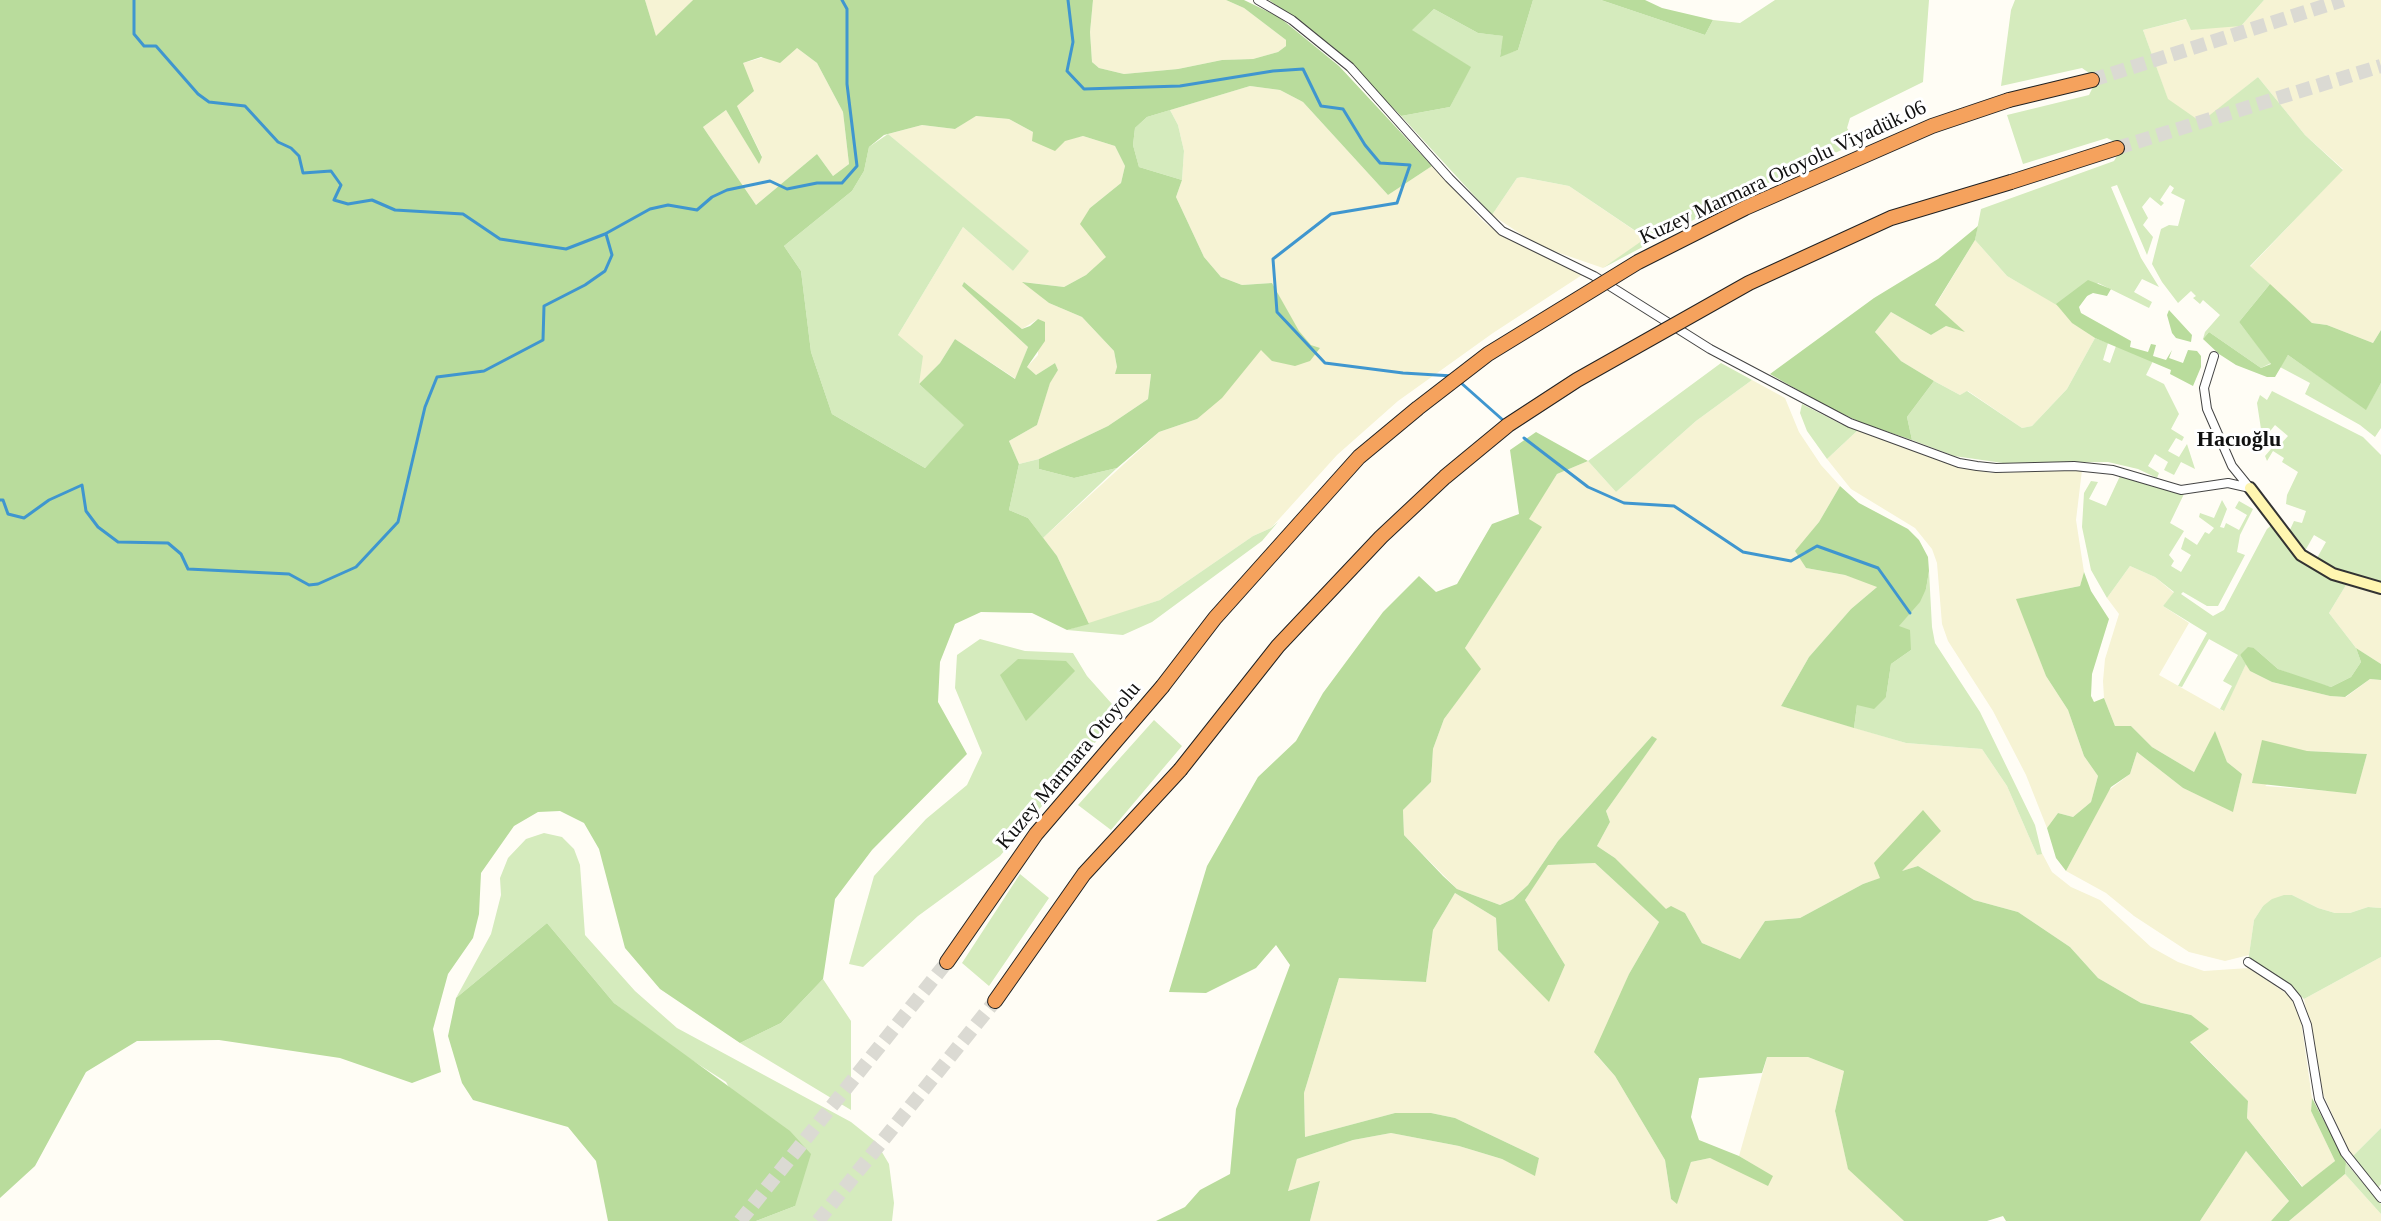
<!DOCTYPE html>
<meta charset="utf-8">
<style>
body{margin:0}
canvas{display:block;background:#fffdf5}
</style>
<canvas width="2381" height="1221"></canvas>
<script>
const ctx = document.querySelector('canvas').getContext('2d');
ctx.lineJoin = 'round';
function fillPath(path, color) { ctx.fillStyle = color; ctx.fill(path, 'evenodd'); }
const shape = rows => new Path2D(rows.map(r => 'M' + r).join(''));
function trace(path, color, width, dash) { ctx.strokeStyle = color; ctx.lineWidth = width; ctx.lineCap = dash ? 'butt' : 'round'; ctx.setLineDash(dash || []); ctx.stroke(path); }
function drawText(font, color, halo, rows, align = 'center') {
  ctx.font = font + ' "Times New Roman",serif'; ctx.lineWidth = 6; ctx.setLineDash([]); ctx.textBaseline = 'middle'; ctx.strokeStyle = halo; ctx.fillStyle = color; for (const [text, x, y, turn = 0] of rows) {
    ctx.save(); ctx.translate(x, y); ctx.rotate((+turn || 0) * Math.PI / 180); ctx.textAlign = isNaN(turn) ? turn : align; if (halo) ctx.strokeText(text, 0, 0); ctx.fillText(text, 0, 0); ctx.restore();
  }
}
fillPath(shape([
 [645,0,693,0,656,37],
 [1093,0,1226,0,1244,8,1286,40,1286,46,1278,52,1253,59,1222,60,1178,69,1124,74,1099,68,1092,62,1090,32],
 [2264,0,2381,0,2381,330,2373,343,2327,325,2312,323,2250,267,2343,169,2305,135,2258,77,2201,123,2168,100,2143,30,2187,19,2241,26],
 [797,48,817,63,843,112,849,164,833,176,817,154,756,205,703,127,726,110,759,163,762,156,737,106,743,63],
 [1250,86,1280,90,1303,102,1388,195,1432,166,1483,221,1502,236,1582,275,1493,333,1398,401,1337,455,1271,528,1253,536,1160,600,1089,624,1057,556,1043,538,1159,432,1197,419,1261,349,1320,349,1311,345,1298,331,1272,283,1242,285,1221,277,1204,257,1176,197,1182,180,1184,151,1178,125,1170,110],
 [975,116,1009,119,1033,132,1065,140,1083,136,1115,146,1125,166,1121,183,1090,208,1107,257,1086,275,1064,287,1023,282,1049,303,1082,317,1114,351,1117,367,1151,374,1148,399,1108,426,1039,459,1019,464,1009,441,1037,425,1050,382,1058,370,1055,363,1036,375,1027,367,1038,355,1038,319,1022,329,964,282,962,286,1028,347,1016,379,955,339,940,363,919,384,898,335,963,227,1013,271,1028,251,888,134,922,125,955,129],
 [1522,177,1569,186,1647,239,1603,268,1539,246,1492,215,1517,178],
 [1975,240,2007,276,2056,304,2073,323,2095,338,2067,389,2032,426,2022,428,1968,391,1960,395,1934,381,1901,361,1875,332,1891,312,1931,335,1946,326,1963,331,1935,306],
 [1752,380,1785,398,1799,432,1821,465,1840,486,1819,522,1796,552,1806,568,1845,575,1878,586,1851,609,1809,657,1781,706,1906,743,1982,749,2007,786,2037,855,2042,853,2052,872,2071,887,2100,900,2151,947,2178,962,2204,971,2249,968,2287,994,2296,1006,2301,1021,2312,1098,2311,1111,2335,1161,2303,1187,2247,1118,2248,1101,2190,1041,2191,1015,2141,1003,2098,978,2070,947,2018,912,1974,900,1918,866,1863,884,1800,918,1765,921,1740,959,1702,943,1685,913,1666,910,1615,858,1597,846,1610,822,1606,811,1656,740,1652,736,1558,841,1528,885,1513,899,1500,905,1457,889,1404,835,1403,810,1431,782,1433,749,1444,719,1480,669,1465,648,1541,528,1528,519,1557,474,1588,461,1616,492,1696,421],
 [1858,430,1956,466,1991,473,2082,470,2076,520,2084,572,2080,586,2017,599,2046,676,2068,710,2084,756,2098,776,2091,802,2073,817,2058,813,2047,828,2026,775,1993,711,1948,641,1942,624,1937,563,1932,549,1915,528,1851,489,1827,459],
 [2130,566,2155,577,2174,593,2163,606,2189,623,2159,675,2223,711,2246,664,2250,671,2272,682,2330,696,2346,697,2370,679,2381,680,2381,908,2368,907,2350,913,2335,913,2318,908,2292,895,2263,906,2254,920,2249,955,2225,961,2189,952,2134,916,2106,893,2066,871,2109,790,2130,774,2137,752,2183,788,2233,811,2242,774,2227,762,2215,732,2194,772,2152,747,2131,726,2115,726,2104,698,2103,681,2105,659,2119,614,2107,598],
 [2307,751,2367,754,2356,793,2265,786],
 [2346,585,2381,593,2381,664,2356,648,2329,613],
 [1595,863,1659,922,1629,974,1597,1056,1615,1076,1665,1160,1671,1199,1677,1203,1691,1162,1710,1158,1772,1176,1739,1156,1768,1054,1808,1057,1844,1071,1835,1111,1848,1168,1904,1221,1310,1221,1320,1182,1287,1191,1297,1159,1353,1140,1391,1133,1459,1146,1502,1159,1535,1175,1539,1158,1455,1118,1431,1113,1395,1113,1305,1137,1304,1093,1339,978,1426,982,1433,930,1455,893,1496,918,1498,950,1549,1001,1565,965,1525,900,1547,865],
 [2381,957,2381,1128,2352,1157,2323,1094,2304,999],
 [2246,1151,2289,1201,2271,1221,2200,1221],
 [2345,1174,2381,1214,2381,1221,2289,1221]
]), '#f6f3d4');
fillPath(shape([
 [1533,0,1601,0,1705,35,1713,20,1740,23,1775,0,1929,0,1923,82,1850,118,1847,128,1857,143,1733,199,1603,268,1646,238,1569,186,1522,177,1517,178,1492,215,1401,116,1450,107,1470,67,1411,30,1434,9,1478,33,1504,36,1500,56,1518,50],
 [2015,0,2264,0,2241,26,2191,30,2186,19,2143,30,2168,99,2201,122,2258,77,2305,135,2343,170,2250,266,2270,284,2239,322,2271,363,2261,368,2209,332,2203,339,2205,332,2220,315,2203,300,2200,304,2193,298,2196,296,2191,291,2178,303,2162,282,2152,264,2161,229,2169,225,2178,226,2185,200,2171,193,2174,188,2170,185,2160,200,2164,203,2161,206,2150,197,2142,207,2148,218,2143,225,2153,237,2147,255,2117,185,2111,187,2141,258,2159,287,2142,279,2134,292,2152,302,2149,308,2098,283,2072,314,2007,276,1975,240,1981,209,2114,161,2118,154,2113,141,2107,138,2023,164,2007,115,2089,95,2093,87,2089,73,2082,68,2001,86,2011,10],
 [1170,110,1178,125,1184,151,1182,180,1139,167,1133,145,1135,128,1147,117],
 [888,134,1029,251,1013,271,963,227,898,335,923,356,919,384,965,425,925,468,832,414,811,352,801,271,784,246,852,191,864,171,869,147],
 [2095,338,2108,343,2103,360,2110,363,2116,346,2153,361,2146,375,2164,384,2179,414,2171,429,2184,437,2182,441,2176,438,2168,451,2179,457,2187,444,2195,469,2181,462,2174,475,2164,470,2168,462,2155,454,2148,466,2159,473,2157,478,2138,469,2108,462,2003,463,1954,456,1912,440,1907,417,1934,381,1960,395,1967,391,2022,428,2032,426,2067,389],
 [2288,355,2366,409,2381,383,2381,428,2375,437,2360,425,2305,394,2310,383,2280,367],
 [1721,363,1752,380,1696,421,1616,492,1588,461],
 [2272,391,2363,437,2381,455,2381,584,2334,570,2317,558,2326,542,2314,535,2305,551,2289,532,2294,521,2302,523,2306,511,2286,504,2287,495,2298,472,2282,462,2284,458,2273,451,2267,461,2265,456,2271,449,2265,443,2268,439,2278,447,2288,436,2275,425,2267,435,2261,429,2257,403,2260,395,2267,400],
 [1802,404,1841,424,1858,430,1827,459,1807,431,1800,413],
 [1039,459,1039,469,1074,478,1117,468,1043,538,1028,518,1009,510,1019,464],
 [2120,476,2184,494,2170,523,2184,531,2169,555,2174,561,2171,566,2181,572,2191,555,2181,549,2185,537,2197,545,2205,532,2209,534,2214,528,2199,517,2200,513,2214,518,2222,500,2227,509,2220,527,2224,528,2226,523,2239,530,2247,515,2235,508,2239,501,2253,509,2240,535,2237,552,2245,555,2218,606,2207,606,2183,592,2181,594,2213,616,2224,610,2267,529,2274,523,2290,550,2303,564,2326,577,2346,585,2329,613,2356,648,2361,662,2351,677,2331,687,2309,681,2278,669,2254,648,2240,655,2246,664,2224,711,2220,709,2232,686,2223,681,2238,655,2209,639,2182,687,2178,686,2207,633,2163,606,2174,592,2155,577,2130,566,2107,598,2091,570,2082,527,2084,493,2091,481,2098,482,2089,499,2106,506],
 [1278,522,1262,541,1152,622,1123,635,1067,630,1160,600,1253,536,1271,528],
 [1929,571,1932,627,1935,643,1980,712,2035,825,2042,854,2037,855,2007,786,1982,749,1906,743,1854,728,1857,705,1886,697,1891,664,1911,650,1898,626,1926,589],
 [980,639,1025,651,1073,653,1087,676,1120,713,1000,856,918,916,863,967,849,964,874,876,926,819,967,785,982,753,955,688,957,655],
 [1154,720,1182,746,1111,830,1078,805],
 [544,833,562,837,574,849,580,865,585,935,635,991,677,1028,851,1122,876,1142,889,1164,894,1203,892,1221,756,1221,795,1206,726,1082,676,1050,614,1003,547,923,456,998,491,934,501,895,500,878,508,858,526,839],
 [1020,874,1049,898,989,986,962,963],
 [2284,895,2292,895,2318,908,2335,913,2350,913,2368,907,2381,908,2381,957,2304,999,2290,985,2259,964,2248,962,2254,920,2263,906,2272,899],
 [823,979,851,1021,851,1110,740,1043,781,1023],
 [2381,1128,2381,1184,2378,1188,2352,1157],
 [2346,1163,2381,1204,2381,1214,2345,1174]
]), '#d5ebbd');
fillPath(shape([
 [0,0,645,0,656,36,693,0,1093,0,1090,32,1092,62,1099,68,1124,74,1178,69,1222,60,1253,59,1278,52,1286,46,1286,40,1244,8,1226,0,1244,0,1279,17,1339,66,1432,166,1388,195,1303,102,1280,90,1250,86,1147,117,1135,128,1133,145,1139,167,1182,180,1176,197,1204,257,1221,277,1242,285,1272,283,1299,331,1311,345,1320,348,1310,361,1295,366,1272,361,1261,350,1222,398,1197,419,1159,432,1117,468,1074,478,1039,469,1039,459,1108,426,1148,399,1151,374,1115,374,1117,367,1114,351,1082,317,1049,303,1022,282,1064,287,1086,275,1106,257,1080,224,1090,208,1121,183,1125,166,1115,146,1083,136,1065,141,1055,151,1032,141,1033,132,1009,119,976,116,955,129,922,125,884,135,869,147,864,171,852,191,784,246,801,271,811,352,832,414,925,468,964,425,919,384,940,363,955,339,1015,379,1028,347,962,286,964,282,1022,329,1030,326,1038,319,1045,322,1045,341,1027,367,1036,375,1055,363,1058,370,1050,383,1037,425,1009,441,1019,464,1009,510,1028,518,1057,556,1089,624,1067,630,1032,613,981,612,955,624,940,662,938,702,967,754,872,850,835,899,823,979,781,1023,740,1043,660,989,625,948,599,849,584,823,560,811,538,812,514,826,481,873,479,914,473,938,448,974,433,1029,441,1072,412,1083,340,1058,219,1040,137,1041,86,1072,35,1166,0,1198],
 [797,48,817,63,843,112,849,164,833,176,817,154,756,205,703,127,726,110,759,164,762,157,737,106,754,91,743,63,761,57,780,63],
 [1269,0,1533,0,1518,50,1500,57,1503,36,1478,33,1434,9,1412,30,1471,67,1450,107,1401,116,1332,46],
 [1601,0,1645,0,1662,8,1713,20,1705,35],
 [1978,226,1975,240,1935,305,1965,332,1946,326,1931,335,1891,312,1875,332,1901,361,1934,381,1907,417,1912,440,1862,423,1822,404,1770,374,1874,298,1938,259],
 [2088,280,2111,289,2107,296,2093,293,2087,296,2079,307,2081,313,2131,341,2130,347,2148,352,2151,344,2156,345,2153,356,2166,360,2172,350,2169,358,2183,363,2188,350,2197,351,2201,356,2201,367,2193,386,2170,374,2171,370,2095,338,2072,323,2056,304],
 [2270,284,2312,323,2327,325,2373,343,2381,330,2381,383,2366,410,2288,355,2275,377,2267,377,2236,365,2219,354,2203,339,2209,332,2261,368,2271,364,2239,322],
 [2169,310,2192,335,2191,342,2176,338,2172,333,2167,315],
 [1536,432,1588,461,1557,474,1529,519,1542,527,1465,648,1481,669,1444,719,1433,749,1431,782,1403,810,1404,835,1443,876,1457,889,1500,905,1513,899,1528,885,1558,841,1652,736,1657,739,1606,811,1610,822,1597,846,1615,858,1666,909,1671,906,1685,913,1702,943,1740,959,1765,921,1800,918,1863,884,1880,878,1874,863,1923,810,1941,831,1902,871,1918,866,1974,900,2018,912,2070,947,2098,978,2141,1003,2191,1015,2209,1029,2190,1042,2248,1101,2247,1118,2302,1187,2335,1161,2311,1111,2312,1098,2346,1163,2345,1174,2289,1221,2271,1221,2289,1201,2246,1151,2200,1221,2006,1221,2003,1216,1987,1221,1904,1221,1848,1169,1835,1111,1844,1071,1808,1057,1767,1057,1762,1073,1699,1078,1691,1117,1699,1140,1739,1156,1773,1176,1768,1186,1710,1158,1691,1162,1677,1204,1671,1199,1665,1160,1615,1076,1594,1052,1629,974,1659,922,1595,863,1548,865,1525,900,1565,965,1549,1002,1498,950,1496,918,1455,893,1433,930,1426,982,1339,978,1304,1093,1305,1137,1395,1113,1431,1113,1455,1118,1539,1158,1535,1176,1502,1159,1459,1146,1391,1133,1353,1140,1297,1159,1288,1191,1320,1181,1310,1221,1156,1221,1185,1207,1200,1190,1230,1174,1236,1109,1290,965,1276,945,1256,968,1206,993,1169,992,1207,866,1258,777,1296,741,1323,693,1383,612,1419,576,1436,592,1457,584,1492,524,1519,514,1510,450],
 [1840,486,1859,503,1908,529,1919,540,1928,557,1929,571,1926,589,1920,602,1899,626,1910,630,1911,650,1891,664,1886,697,1874,709,1857,705,1854,728,1781,706,1809,657,1851,609,1877,587,1845,575,1806,568,1795,551,1819,522],
 [2084,572,2091,591,2109,619,2092,674,2091,696,2094,702,2104,698,2115,726,2131,726,2152,747,2194,772,2215,731,2227,762,2242,774,2233,812,2183,788,2137,752,2130,774,2111,787,2066,871,2056,858,2047,828,2058,813,2073,817,2091,802,2098,776,2084,756,2068,710,2046,676,2016,599,2080,586],
 [2248,647,2254,648,2278,669,2331,687,2351,677,2361,662,2356,648,2381,664,2381,680,2370,679,2345,697,2330,696,2272,682,2250,671,2240,655],
 [1018,659,1066,661,1075,671,1026,721,1000,675],
 [2262,740,2307,751,2367,754,2356,794,2252,783],
 [547,923,614,1003,790,1131,811,1154,795,1206,756,1221,608,1221,596,1161,568,1127,473,1100,462,1083,448,1036,456,998]
]), '#b9dc9c');
trace(shape([
 [134,0,134,34,144,46,156,46,198,94,209,102,245,106,278,142,291,148,299,156,303,173,331,171,341,185,334,200,348,204,372,200,395,210,463,214,500,239,566,249,605,234,650,209,668,205,697,210,712,197,727,190,770,181,787,189,817,183,842,183,857,166,847,84,847,9,842,0],
 [1068,0,1073,42,1067,71,1084,89,1180,86,1273,71,1303,69,1321,106,1343,109,1365,145,1380,163,1410,165,1397,203,1331,214,1273,259,1277,312,1325,363,1403,373,1453,376],
 [1460,382,1504,421],
 [1524,438,1588,487,1624,503,1674,506,1743,552,1791,561,1817,546,1878,568,1910,613],
 [0,500,3,500,8,514,24,518,49,500,82,485,86,511,98,527,118,542,168,543,181,554,188,569,289,574,309,585,318,584,356,567,398,522,425,407,437,377,484,371,543,340,544,306,585,285,605,271,612,255,606,234]
]), '#3f96cf', 3);
trace(shape([
 [2092,80,2343,0],
 [2117,148,2381,66],
 [740,1221,947,962],
 [818,1221,995,1001]
]), '#dbdad3', 14, [14, 7]);
const street = shape([
 [1258,0,1292,20,1350,67,1449,178,1502,231,1594,276,1710,349,1850,423,1959,463,1977,466,1996,468,2074,466,2113,470,2181,490,2228,483,2250,488],
 [2214,356,2204,388,2207,409,2232,466,2249,487],
 [2248,962,2288,988,2297,999,2307,1025,2319,1099,2345,1153,2381,1198]
]);
const secondary = shape([
 [2250,488,2301,555,2333,574,2381,588]
]);
const highway = shape([
 [2009,100,2092,80],
 [2011,182,2117,148],
 [947,962,1036,834,1162,687],
 [995,1001,1084,874,1180,770]
]);
trace(street, '#444', 10);
trace(secondary, '#333', 14);
trace(highway, '#222', 16);
trace(street, '#fff', 8);
trace(secondary, '#fff6b0', 10);
trace(highway, '#f5a25d', 14);
const highwayBridge = shape([
 [1162,687,1215,618,1359,457,1418,408,1488,354,1638,262,1745,208,1932,126,2009,100],
 [1180,770,1278,646,1381,537,1445,477,1508,425,1577,380,1749,283,1891,218,2011,182]
]);
trace(highwayBridge, '#222', 16, []);
trace(highwayBridge, '#f5a25d', 14);
drawText('21px', '#111', '#fff', [
 ["Kuzey Marmara Otoyolu Viyadük.06",1783,173,-25],
 ["Kuzey Marmara Otoyolu",1069,766,-50]
]);
drawText('bold 22px', '#111', '#fff', [
 ["Hacıoğlu",2239,440]
]);
</script>
